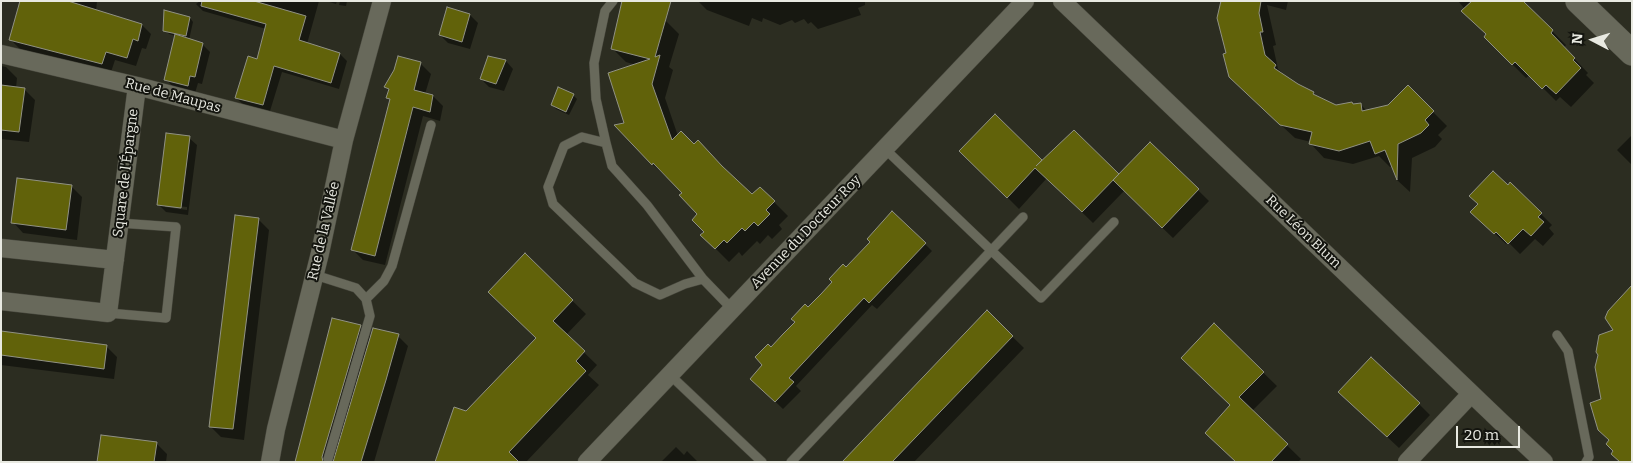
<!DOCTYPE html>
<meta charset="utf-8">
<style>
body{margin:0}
#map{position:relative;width:1633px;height:463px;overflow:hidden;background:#2c2d21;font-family:Bitter,serif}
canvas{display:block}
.frame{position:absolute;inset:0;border:2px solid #e8e9e1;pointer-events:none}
.north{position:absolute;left:1568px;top:15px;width:50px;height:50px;-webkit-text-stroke:4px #14150f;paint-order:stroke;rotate:275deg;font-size:14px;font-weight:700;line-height:20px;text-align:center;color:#e8e9e1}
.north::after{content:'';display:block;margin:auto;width:18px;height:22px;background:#e8e9e1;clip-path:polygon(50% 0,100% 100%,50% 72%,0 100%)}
.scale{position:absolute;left:1456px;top:426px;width:64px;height:22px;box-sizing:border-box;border:2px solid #e8e9e1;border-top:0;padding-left:6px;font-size:15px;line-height:18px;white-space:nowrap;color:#e8e9e1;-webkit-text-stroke:4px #14150f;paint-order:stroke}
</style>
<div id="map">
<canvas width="1633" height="463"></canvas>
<div class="frame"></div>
<div class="north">N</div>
<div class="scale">20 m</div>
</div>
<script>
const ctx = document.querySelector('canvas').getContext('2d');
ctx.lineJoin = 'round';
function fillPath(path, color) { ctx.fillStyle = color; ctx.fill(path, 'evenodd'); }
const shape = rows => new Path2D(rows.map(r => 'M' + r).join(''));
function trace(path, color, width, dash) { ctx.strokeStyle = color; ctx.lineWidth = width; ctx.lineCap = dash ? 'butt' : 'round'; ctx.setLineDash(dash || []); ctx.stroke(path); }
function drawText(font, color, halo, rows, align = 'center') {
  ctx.font = font + ' Bitter,serif'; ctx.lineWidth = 4; ctx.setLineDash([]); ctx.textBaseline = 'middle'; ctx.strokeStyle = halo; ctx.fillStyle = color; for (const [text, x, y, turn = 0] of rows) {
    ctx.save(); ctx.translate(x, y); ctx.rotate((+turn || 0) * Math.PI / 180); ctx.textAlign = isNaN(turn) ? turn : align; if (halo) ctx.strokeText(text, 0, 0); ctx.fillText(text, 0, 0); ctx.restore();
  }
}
fillPath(shape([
 [21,1,97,1,96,11,142,25,151,34,146,49,142,48,136,66,115,60,111,72,20,49,11,40],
 [200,1,319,1,307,44,340,54,347,61,339,89,282,72,270,111,244,105,236,98,258,61,266,29,203,11,196,4],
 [326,1,337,1,336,4],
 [340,1,347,1,346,6,339,5],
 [698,1,865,1,865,5,858,8,861,15,818,29,811,22,808,24,804,19,795,23,792,20,780,25,763,18,762,22,752,18,749,26,707,10],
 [1223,1,1288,1,1286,10,1267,5,1276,45,1273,46,1278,69,1288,78,1313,93,1318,98,1335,107,1360,104,1367,111,1389,106,1408,87,1447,126,1438,135,1442,139,1435,147,1412,158,1410,192,1397,180,1393,166,1390,167,1379,156,1353,164,1324,158,1311,144,1311,142,1295,138,1244,91,1228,54],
 [1458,1,1516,1,1540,19,1566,45,1564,48,1588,73,1586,75,1594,83,1571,107,1560,97,1556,101,1530,75,1526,78,1485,37,1487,35],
 [448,9,470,15,478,23,470,49,448,43,440,35],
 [165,12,190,18,193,22,189,40,202,44,210,52,202,84,198,83,195,93,173,87,166,79,176,36,169,34,165,30],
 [665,20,679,34,669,67,673,70,665,98,678,136,752,196,760,188,788,216,779,225,782,229,772,239,768,235,760,244,757,241,742,256,739,252,729,262,702,235,705,232,699,214,684,193,668,176,666,177,652,164,625,123,636,65,626,62,612,48],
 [399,57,421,64,431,74,425,94,433,96,443,106,440,121,423,116,385,265,363,260,353,250,391,100,388,97,390,91,385,87,395,70],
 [489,57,506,61,513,69,504,91,489,87,481,79],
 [1,66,6,67,17,78,16,88,24,89,35,100,29,142,1,139],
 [573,95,577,99,569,115,556,109,552,105],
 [995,116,1043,162,1119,175,1150,143,1209,201,1173,238,1124,191,1093,223,1047,178,1019,209,961,151],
 [1632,135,1632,165,1617,150],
 [189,138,197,145,188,215,166,212,158,204],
 [165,205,187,207,187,210,165,207],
 [72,187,82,197,77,240,23,233,13,222],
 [1525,198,1552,225,1549,228,1554,234,1543,246,1535,239,1520,254,1508,242,1506,244,1472,212],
 [258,219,269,230,244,440,221,437,210,426],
 [925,244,932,251,877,309,872,305,796,386,801,391,783,409,752,379,764,365,771,348,846,269],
 [525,255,586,314,566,335,597,365,588,375,599,385,526,462,438,462,467,412,538,338],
 [987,312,1024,348,914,462,853,462],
 [1214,325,1277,386,1252,411,1301,459,1298,462,1237,462,1232,405],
 [360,326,371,338,398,336,408,346,374,462,298,462],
 [1,332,106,346,117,357,114,379,1,365],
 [1351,403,1419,404,1430,415,1399,448],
 [156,443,167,454,166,462,98,462],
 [676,447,684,455,687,451,698,462,661,462]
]), '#0007');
const building = shape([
 [20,1,68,1,142,24,138,41,133,39,127,58,106,52,102,64,9,40,20,1],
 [202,1,254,1,306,16,299,40,340,53,331,83,274,66,263,105,235,98,248,56,257,59,266,24,201,6,202,1],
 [622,1,671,1,655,57,660,55,652,84,672,140,681,131,694,144,698,140,722,166,752,194,760,187,775,201,766,210,770,214,758,226,754,222,745,231,742,228,727,243,724,240,715,249,700,235,704,232,692,220,697,214,679,195,682,193,653,163,652,165,614,125,624,123,608,73,650,59,611,49,622,1],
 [1221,1,1261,1,1259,13,1263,32,1260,32,1265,55,1276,65,1274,68,1298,84,1314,92,1313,94,1336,105,1352,102,1353,104,1361,103,1362,111,1388,105,1408,85,1434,111,1425,120,1429,125,1421,133,1398,144,1397,180,1385,150,1375,154,1370,141,1339,151,1309,144,1312,132,1280,125,1229,77,1223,54,1226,53,1217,18,1221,1],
 [1472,1,1523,1,1553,30,1551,33,1575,58,1573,60,1581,68,1556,94,1546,85,1542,89,1515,62,1512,65,1484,37,1486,34,1461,11,1472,1],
 [447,7,470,14,462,42,439,35,447,7],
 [164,10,190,17,186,36,163,31,164,10],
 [175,34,203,43,195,77,190,76,188,86,164,80,175,34],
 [398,56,421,62,414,90,433,95,430,112,413,107,375,256,351,250,390,99,386,98,389,89,384,87,394,70,398,56],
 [488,56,506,60,496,84,480,79,488,56],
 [1,85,25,88,19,132,1,130,1,85],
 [558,87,574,94,566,112,551,105,558,87],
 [995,114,1042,160,1036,166,1074,130,1119,174,1082,212,1035,168,1007,198,959,151,995,114],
 [166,133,190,136,181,208,157,205,166,133],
 [1150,142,1199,189,1162,228,1113,180,1150,142],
 [1493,171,1508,185,1510,182,1542,213,1538,217,1544,222,1531,236,1523,229,1508,244,1496,232,1494,234,1470,212,1478,204,1469,196,1493,171],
 [17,178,72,185,66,230,11,223,17,178],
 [892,211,926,243,869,303,864,298,845,318,789,378,794,382,775,402,750,379,762,365,755,357,768,344,771,347,783,334,795,322,791,319,805,304,808,307,821,294,832,282,829,279,843,264,846,267,870,242,867,239,892,211],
 [235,215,259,218,233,429,209,427,235,215],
 [525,253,573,300,553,321,585,351,576,361,586,371,509,452,519,462,435,462,454,407,466,411,536,338,488,292,525,253],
 [1632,285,1632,462,1620,462,1611,454,1613,451,1606,444,1609,440,1598,430,1590,403,1601,399,1595,367,1598,355,1596,352,1599,335,1613,330,1605,318,1608,311,1632,285],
 [987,310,1013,336,892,462,842,462,987,310],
 [332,318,361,325,322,457,323,462,295,462,332,318],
 [1214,323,1264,372,1239,397,1288,444,1271,462,1236,462,1205,433,1230,405,1181,358,1214,323],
 [373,328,399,334,386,380,361,462,333,462,373,328],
 [1,331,107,345,104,369,1,355,1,331],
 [1371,357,1420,403,1387,437,1338,392,1371,357],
 [101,435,157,442,154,462,97,462,101,435]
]);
fillPath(building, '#61620a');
trace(building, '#919284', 1);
const lane = shape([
 [613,1,605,11,594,63,596,99,606,143,582,137,564,146,548,187,553,204,635,283,660,295,685,284,703,279,732,309],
 [606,143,612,166,647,205,703,279],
 [885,149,1041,298,1114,222],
 [315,275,356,288,366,299,370,316,328,459],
 [366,299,384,281,392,266,431,125],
 [108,313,166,318,176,227,119,223],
 [1557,335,1568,351,1589,457,1586,462],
 [670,375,762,462],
 [791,462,1023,217]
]);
const street = shape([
 [1062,1,1500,421,1544,462],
 [1,54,137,86,344,140],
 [1,248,115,260],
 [1,301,108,313,137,86],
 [270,462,276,429,320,253,344,140,382,1],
 [587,462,1025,1],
 [1407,462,1471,394]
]);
const secondary = shape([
 [1578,1,1632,53]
]);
trace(lane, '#48483e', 10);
trace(street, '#48483e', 19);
trace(secondary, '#48483e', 26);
trace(lane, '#68695b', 9);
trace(street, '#68695b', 18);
trace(secondary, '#68695b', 25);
drawText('14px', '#e8e9e1', '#14150f', [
 ["Rue de Maupas",173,96,15],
 ["Square de l'Épargne",126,173,-83],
 ["Rue de la Vallée",324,231,-77],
 ["Avenue du Docteur Roy",806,232,-46],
 ["Rue Léon Blum",1303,232,44]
]);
</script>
